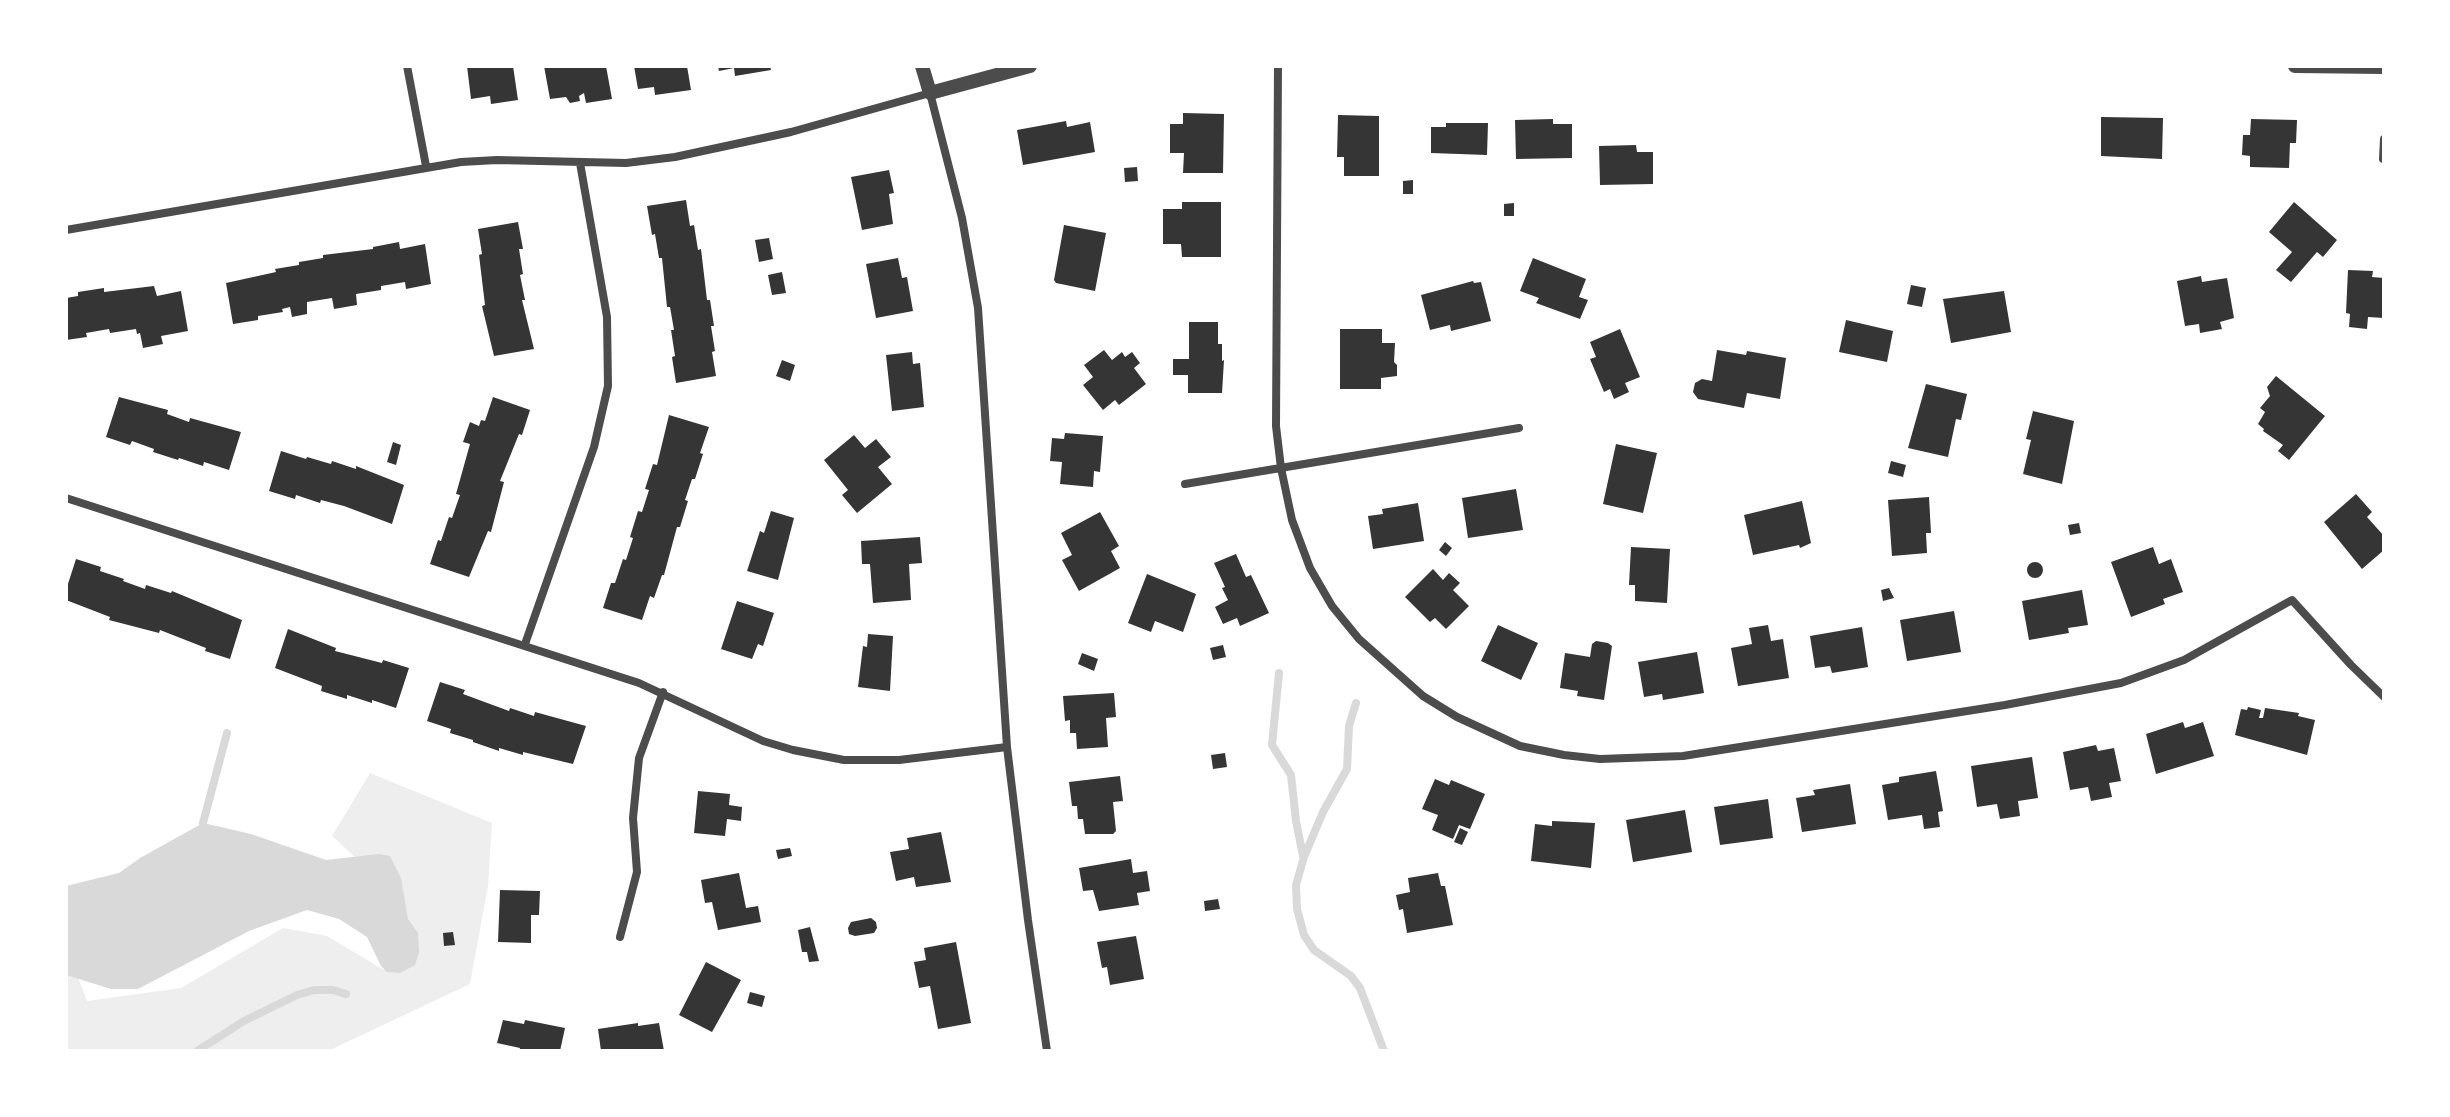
<!DOCTYPE html>
<style>
body{margin:0}
#map{position:relative;width:2450px;height:1117px;overflow:hidden;background:#fff;font-family:"Noto Sans",sans-serif}
canvas{display:block}
.frame{position:absolute;inset:0;border:68px solid #fff;pointer-events:none}
</style>
<div id="map">
<canvas width="2450" height="1117"></canvas>
<div class="frame"></div>
</div>
<script>
const ctx = document.querySelector('canvas').getContext('2d');
ctx.lineJoin = 'round';
function fillPath(path, color) { ctx.fillStyle = color; ctx.fill(path, 'evenodd'); }
const shape = rows => new Path2D(rows.map(r => 'M' + r).join(''));
function trace(path, color, width, dash) { ctx.strokeStyle = color; ctx.lineWidth = width; ctx.lineCap = dash ? 'butt' : 'round'; ctx.setLineDash(dash || []); ctx.stroke(path); }
fillPath(shape([
 [370,773,492,823,488,886,470,984,328,1051,66,1051,66,946,87,1001,181,988,283,928,327,936,384,970,414,956,389,888,332,836]
]), '#eee');
fillPath(shape([
 [203,823,251,834,326,860,379,854,390,856,401,878,408,919,418,933,419,952,415,965,400,973,387,972,381,966,367,937,339,919,307,910,249,931,138,989,111,989,66,975,66,886,119,873,140,858]
]), '#d9d9d9');
trace(shape([
 [1279,673,1272,745,1291,775,1296,821,1303,856],
 [1356,703,1349,726,1347,769,1323,812,1304,857,1296,885,1297,909,1304,935,1314,950,1351,976,1360,988,1384,1051],
 [203,823,227,733],
 [197,1051,244,1021,297,995,314,990,333,990,346,994]
]), '#d9d9d9', 8);
fillPath(shape([
 [467,66,513,66,518,100,491,104,490,96,471,99],
 [544,66,606,66,612,99,586,103,584,93,579,96,580,101,570,103,566,97,550,99],
 [634,66,687,66,691,90,655,95,654,87,638,89],
 [718,66,770,66,771,70,735,76,734,68,719,71],
 [1183,113,1224,114,1223,173,1183,173,1184,153,1170,153,1170,124,1183,124],
 [1338,115,1379,116,1379,176,1344,176,1344,157,1337,157],
 [2101,117,2163,118,2162,159,2101,156],
 [1553,119,1553,124,1572,124,1572,158,1516,159,1515,120],
 [2251,119,2297,120,2296,143,2290,143,2289,168,2250,167,2250,156,2242,155,2243,135,2250,135],
 [1066,121,1067,127,1090,122,1095,152,1023,165,1017,130],
 [1446,123,1488,123,1487,155,1431,153,1431,127,1446,127],
 [1636,145,1637,152,1653,152,1653,184,1600,185,1599,146],
 [1137,167,1138,181,1125,182,1124,168],
 [889,170,894,193,889,194,893,224,862,230,851,177],
 [1413,180,1413,194,1403,194,1403,181],
 [686,200,690,226,694,225,698,250,701,249,707,300,710,300,714,326,711,326,715,351,712,352,716,376,676,383,672,357,675,356,671,330,674,330,670,307,667,307,662,258,659,258,655,234,652,235,647,206],
 [1182,202,1221,202,1221,257,1182,257,1181,244,1163,244,1163,209,1182,209],
 [2294,202,2337,240,2323,257,2317,252,2291,282,2276,270,2292,252,2269,232],
 [1514,203,1514,216,1504,216,1504,204],
 [518,222,523,249,519,249,523,274,520,275,525,300,522,300,534,349,494,356,482,306,485,305,479,255,482,254,478,229],
 [1064,225,1106,233,1095,291,1056,283,1054,280],
 [769,238,773,259,759,262,755,240],
 [399,242,400,249,425,244,431,284,406,289,405,282,381,286,381,290,356,294,357,305,334,309,332,298,307,302,307,314,292,317,290,307,282,309,283,312,258,316,258,320,233,324,226,283,276,272,275,269,299,265,299,262,323,258,323,255,373,249,373,247],
 [898,258,902,278,907,277,913,311,876,318,866,264],
 [1533,258,1586,279,1579,297,1588,300,1580,319,1536,303,1539,298,1520,291],
 [2348,270,2373,271,2372,277,2384,278,2384,318,2368,317,2367,329,2349,327,2350,314,2346,313],
 [782,272,786,293,772,295,768,275],
 [2201,276,2202,282,2227,278,2234,318,2220,322,2222,329,2200,333,2199,324,2185,326,2177,281],
 [1473,281,1474,283,1481,282,1491,321,1451,331,1450,325,1430,330,1421,295],
 [1911,285,1926,288,1922,307,1907,304],
 [154,286,157,296,181,291,188,331,161,336,163,344,143,348,140,333,137,334,136,329,110,333,109,329,86,333,87,337,66,340,66,298,78,296,78,292,104,288,104,292],
 [2004,291,2011,332,1951,343,1943,299],
 [1846,320,1893,331,1887,362,1839,352],
 [1189,322,1218,322,1218,344,1222,344,1222,361,1224,360,1222,393,1188,393,1188,375,1173,375,1173,359,1189,359],
 [1340,329,1382,329,1382,343,1395,343,1394,362,1397,365,1397,376,1381,378,1381,389,1340,389],
 [1620,329,1640,377,1625,383,1629,392,1614,399,1610,389,1604,392,1590,359,1596,357,1590,342],
 [1104,350,1112,360,1122,352,1125,357,1132,352,1140,363,1134,368,1146,384,1119,405,1115,400,1103,410,1083,385,1093,377,1084,365],
 [1717,350,1746,355,1747,351,1786,358,1780,399,1747,393,1744,408,1698,399,1693,392,1695,383,1702,379,1712,381],
 [912,352,913,364,920,363,924,407,892,411,886,355],
 [782,360,795,365,790,381,776,376],
 [2276,376,2325,416,2289,460,2278,451,2283,445,2263,431,2264,429,2258,424,2265,412,2260,408,2270,396,2267,387],
 [1926,384,1967,394,1961,420,1956,419,1948,457,1908,448],
 [119,397,168,410,167,414,189,422,190,418,241,432,229,470,204,462,203,466,179,458,178,460,153,452,154,449,132,441,130,445,106,437],
 [493,397,530,410,522,435,519,434,500,481,504,482,491,532,488,531,469,577,430,564,438,540,441,541,449,517,452,518,460,495,456,494,470,444,463,442,470,422,479,426,481,420,485,421],
 [2033,411,2074,421,2062,484,2023,474,2031,440,2026,439],
 [669,415,709,427,700,453,703,454,695,479,692,479,685,500,688,501,680,527,677,527,664,575,662,575,654,598,650,596,642,620,603,608,611,583,615,583,623,559,626,560,633,538,630,537,638,511,642,512,649,490,645,489,653,464,657,465],
 [1065,433,1103,436,1100,472,1094,471,1093,487,1060,484,1062,462,1050,461,1052,438,1064,439],
 [854,435,865,448,876,439,891,457,878,467,892,484,857,513,842,495,848,490,824,460],
 [393,442,401,445,396,465,387,462],
 [1616,444,1657,453,1643,513,1603,504],
 [281,451,306,459,307,457,331,464,332,461,356,469,356,466,404,485,392,524,344,506,321,500,320,503,296,495,295,499,269,491],
 [1891,461,1906,465,1903,477,1888,473],
 [1516,489,1523,530,1468,538,1462,498],
 [2356,494,2372,512,2367,517,2384,536,2384,550,2362,569,2324,522],
 [1929,497,1931,533,1926,533,1927,553,1892,556,1888,500],
 [1802,501,1811,543,1800,548,1799,545,1753,555,1744,515],
 [1418,503,1424,541,1373,549,1368,516,1383,514,1382,509],
 [771,511,794,518,778,580,747,571,760,531,764,533],
 [1100,512,1119,546,1111,551,1120,568,1079,591,1062,560,1072,555,1061,533],
 [2079,523,2081,533,2070,535,2068,525],
 [920,537,922,563,909,564,911,600,873,603,870,564,862,564,861,541],
 [1445,542,1452,548,1446,556,1439,550],
 [1631,547,1670,549,1667,603,1635,601,1635,585,1629,585],
 [2153,547,2159,564,2171,559,2183,592,2163,599,2165,604,2131,617,2111,562],
 [1236,554,1246,577,1251,575,1269,613,1240,626,1237,618,1223,624,1215,607,1228,600,1222,588,1225,587,1214,563],
 [76,559,101,567,100,571,124,579,123,581,145,589,146,585,171,593,172,591,242,620,230,659,205,651,206,648,160,630,159,633,109,620,110,617,66,600,66,590],
 '2027 570a8 8 0 1 1 16 0a8 8 0 1 1-16 0Z',
 [1433,569,1443,580,1449,573,1460,583,1453,590,1469,606,1446,629,1435,618,1430,622,1405,597],
 [1147,574,1196,594,1183,632,1155,621,1151,632,1128,623],
 [1889,588,1894,598,1883,601,1881,590],
 [2082,590,2088,625,2068,628,2069,633,2029,640,2022,601],
 [737,601,774,613,763,646,758,644,752,659,721,649],
 [1954,611,1961,652,1907,661,1900,620],
 [1498,625,1538,643,1521,680,1481,661],
 [1768,625,1771,641,1783,639,1789,678,1738,686,1731,648,1752,644,1749,628],
 [1862,627,1868,667,1832,673,1830,666,1815,668,1810,636],
 [288,629,336,648,335,651,382,663,383,660,409,668,396,708,372,700,372,703,347,695,347,699,321,691,322,686,275,668],
 [868,634,893,636,890,691,858,687,863,646,867,647],
 [1596,641,1608,643,1612,646,1604,700,1577,696,1578,691,1560,688,1565,653,1590,657,1592,644],
 [1223,645,1226,657,1213,660,1210,648],
 [1697,652,1704,693,1663,700,1662,694,1644,697,1638,662],
 [1082,653,1098,659,1094,671,1078,664],
 [440,682,465,690,463,694,509,711,510,708,534,716,535,712,586,726,573,764,523,752,523,755,499,748,499,751,473,742,473,740,450,733,451,729,427,721],
 [1114,693,1116,717,1106,718,1108,747,1077,749,1076,733,1070,733,1070,720,1065,721,1063,696],
 [2248,707,2261,710,2259,718,2263,718,2265,708,2299,713,2298,716,2315,720,2307,755,2235,735,2241,709,2247,710],
 [2183,722,2185,728,2203,722,2214,756,2156,774,2146,734],
 [2096,745,2098,751,2114,748,2121,781,2109,783,2112,797,2091,801,2088,787,2070,790,2063,752],
 [1225,753,1227,767,1213,769,1211,755],
 [2032,757,2038,798,2018,801,2020,816,2000,819,1997,804,1977,807,1971,766],
 [1936,771,1943,811,1938,812,1940,827,1924,829,1922,815,1888,820,1882,785,1899,782,1899,777],
 [1120,776,1123,801,1113,802,1116,831,1113,834,1085,834,1083,819,1078,819,1077,806,1072,806,1069,782],
 [1435,779,1449,785,1451,780,1485,794,1470,829,1459,825,1453,839,1432,830,1438,815,1422,809],
 [1850,784,1856,824,1802,832,1796,798,1815,795,1813,790],
 [698,791,730,794,729,805,742,807,741,821,727,819,725,836,694,833],
 [1768,799,1773,838,1720,845,1714,807],
 [1685,810,1692,852,1633,862,1626,820],
 [1552,821,1595,823,1591,868,1531,861,1535,824,1552,826],
 [1460,828,1468,832,1462,845,1454,842],
 [941,832,951,882,916,887,914,877,896,881,890,852,909,849,907,838],
 [790,848,792,856,778,859,776,850],
 [1131,859,1133,873,1147,871,1150,891,1137,893,1139,905,1099,911,1093,890,1083,891,1079,868],
 [739,873,746,908,758,906,761,922,718,930,712,902,705,903,701,880],
 [1438,873,1441,886,1445,886,1453,925,1407,933,1403,909,1399,910,1396,895,1410,892,1408,878],
 [500,890,540,891,539,915,531,915,531,943,498,942],
 [1218,899,1220,909,1205,911,1204,901],
 [871,918,876,922,877,928,874,933,855,936,849,934,848,928,851,922],
 [810,927,819,961,809,962,807,952,802,952,798,930],
 [453,932,455,945,444,946,443,933],
 [1136,936,1144,979,1110,985,1107,967,1102,968,1097,942],
 [956,942,971,1023,938,1029,930,986,919,988,914,962,926,960,924,948],
 [706,962,741,980,712,1032,679,1015],
 [750,992,765,996,762,1007,747,1003],
 [503,1020,524,1024,525,1020,565,1028,560,1051,519,1051,520,1048,497,1043],
 [638,1023,638,1026,659,1023,664,1051,601,1051,598,1029]
]), '#353535');
trace(shape([
 [407,66,426,166],
 [1278,66,1276,426,1281,468,1292,520,1310,568,1332,606,1359,639,1423,696,1457,717,1520,746,1564,755,1600,759,1683,756,2005,705,2121,683,2184,660,2292,600,2351,665,2384,697],
 [2383,159,2384,139],
 [66,230,461,162,497,160,626,163,675,157,791,132,930,93,962,218,978,308,1007,747,1028,920,1047,1051],
 [1185,484,1519,428],
 [66,498,639,683,763,741,793,750,844,760,899,760,1007,747],
 [525,644,594,447,608,386,607,317,580,163],
 [620,937,637,872,633,818,639,758,663,692]
]), '#4c4c4c', 8);
trace(shape([
 [922,66,930,93,1030,66],
 [2295,66,2384,67]
]), '#4c4c4c', 14);
</script>
